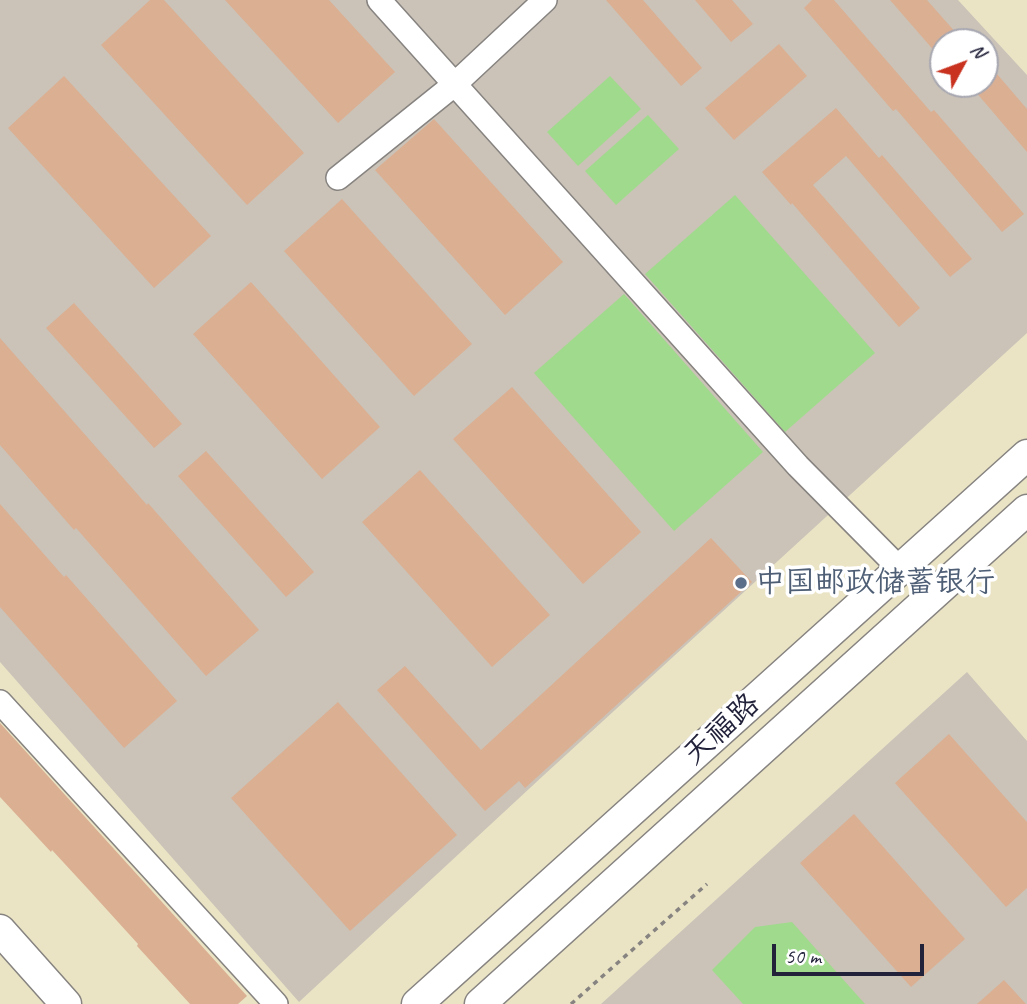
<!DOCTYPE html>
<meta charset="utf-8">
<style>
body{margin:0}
#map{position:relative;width:1027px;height:1004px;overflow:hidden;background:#eae4c5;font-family:Caveat,sans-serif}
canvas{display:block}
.north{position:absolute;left:929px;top:28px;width:70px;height:70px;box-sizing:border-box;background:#fff;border:2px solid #a7a7b1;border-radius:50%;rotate:49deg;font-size:19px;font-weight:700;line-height:28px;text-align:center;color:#22223b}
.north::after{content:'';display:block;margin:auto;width:24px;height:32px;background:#c8321e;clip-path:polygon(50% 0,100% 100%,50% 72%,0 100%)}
.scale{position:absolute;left:772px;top:944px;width:152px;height:32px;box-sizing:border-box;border:4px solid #22223b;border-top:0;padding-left:9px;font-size:21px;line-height:24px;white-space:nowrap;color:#22223b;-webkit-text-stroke:5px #fff;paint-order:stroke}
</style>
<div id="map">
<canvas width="1027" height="1004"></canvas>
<div class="north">N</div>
<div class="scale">50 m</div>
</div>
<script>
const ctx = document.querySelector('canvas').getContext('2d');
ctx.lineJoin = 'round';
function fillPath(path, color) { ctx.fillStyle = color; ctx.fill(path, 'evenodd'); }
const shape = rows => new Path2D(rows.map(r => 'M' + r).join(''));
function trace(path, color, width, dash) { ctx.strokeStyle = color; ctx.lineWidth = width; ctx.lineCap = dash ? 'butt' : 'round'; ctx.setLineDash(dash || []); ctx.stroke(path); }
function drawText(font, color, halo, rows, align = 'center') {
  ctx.font = font + ' Caveat,"LXGW WenKai TC",sans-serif'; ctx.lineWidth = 7; ctx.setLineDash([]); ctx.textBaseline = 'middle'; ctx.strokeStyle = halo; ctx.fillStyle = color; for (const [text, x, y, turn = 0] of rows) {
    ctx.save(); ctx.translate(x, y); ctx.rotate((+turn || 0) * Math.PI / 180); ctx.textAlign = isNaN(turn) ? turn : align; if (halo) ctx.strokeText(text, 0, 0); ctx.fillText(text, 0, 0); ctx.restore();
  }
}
fillPath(shape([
 [0,0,958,0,1027,75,1027,333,544,775,299,1002,0,662],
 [943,42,985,42,985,84,943,84],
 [967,672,1027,741,1027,1004,601,1004]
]), '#cbc3b8');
fillPath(shape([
 [610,76,641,109,578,166,547,132],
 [648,115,679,149,616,205,585,171],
 [735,195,875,353,785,432,645,274],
 [624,294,763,452,674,531,534,373],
 [792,922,865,1004,743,1004,712,970,755,927]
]), '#a0da8c');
fillPath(shape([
 [150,0,164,0,304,153,247,205,101,45],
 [225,0,329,0,395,72,338,123],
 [606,0,643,0,702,68,681,86],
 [695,0,732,0,753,24,731,42],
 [812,0,834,0,931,112,934,110,1024,214,1002,232,896,109,893,111,804,8],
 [890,0,927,0,964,42,943,42,943,61],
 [779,44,807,76,734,140,705,108],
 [985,60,1027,109,1027,152,969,84,985,84],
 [64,76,211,236,154,288,8,128],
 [836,108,879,158,882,155,972,259,950,277,846,156,813,185,920,308,899,327,792,203,791,205,762,172],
 [434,119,563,262,505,315,375,170],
 [342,199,472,344,414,396,284,251],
 [251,282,380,427,322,479,193,334],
 [74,303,182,424,154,448,46,328],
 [0,338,147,505,148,503,259,630,206,676,76,528,74,530,0,445],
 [512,387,641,532,583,584,453,439],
 [206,451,314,572,286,597,178,476],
 [420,470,550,615,492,667,362,522],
 [0,504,64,577,66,575,177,701,124,748,0,607],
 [711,538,752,582,525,788,519,781,485,811,377,690,405,666,481,750],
 [338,702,457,835,350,931,231,798],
 [0,723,247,996,238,1004,190,1004,137,946,138,944,88,889,52,850,51,852,0,797],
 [949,734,1027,822,1027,888,1006,907,895,783],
 [854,814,965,939,911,987,800,863],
 [1004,980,1026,1004,977,1004]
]), '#dbaf92');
const minor = shape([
 [379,0,798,466,900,569],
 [338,178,455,84,545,0],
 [0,702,276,1004]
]);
const major = shape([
 [0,930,66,1004],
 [417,1004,1027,455],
 [480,1004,1027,510]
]);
trace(minor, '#868380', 26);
trace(major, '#868380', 33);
trace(shape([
 [571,1004,707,884]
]), '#868380', 3.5, [5, 5]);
trace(minor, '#fff', 23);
trace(major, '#fff', 30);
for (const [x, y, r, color] of [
 [741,583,7,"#5c6f8a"]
]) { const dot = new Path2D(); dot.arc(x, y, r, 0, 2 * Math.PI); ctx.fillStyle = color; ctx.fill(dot); trace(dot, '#fff', 2.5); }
drawText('30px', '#4e5e75', '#fff', [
 ["中国邮政储蓄银行",755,583]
], 'left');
drawText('30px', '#22223b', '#fff', [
 ["天福路",722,730,-42]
]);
</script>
